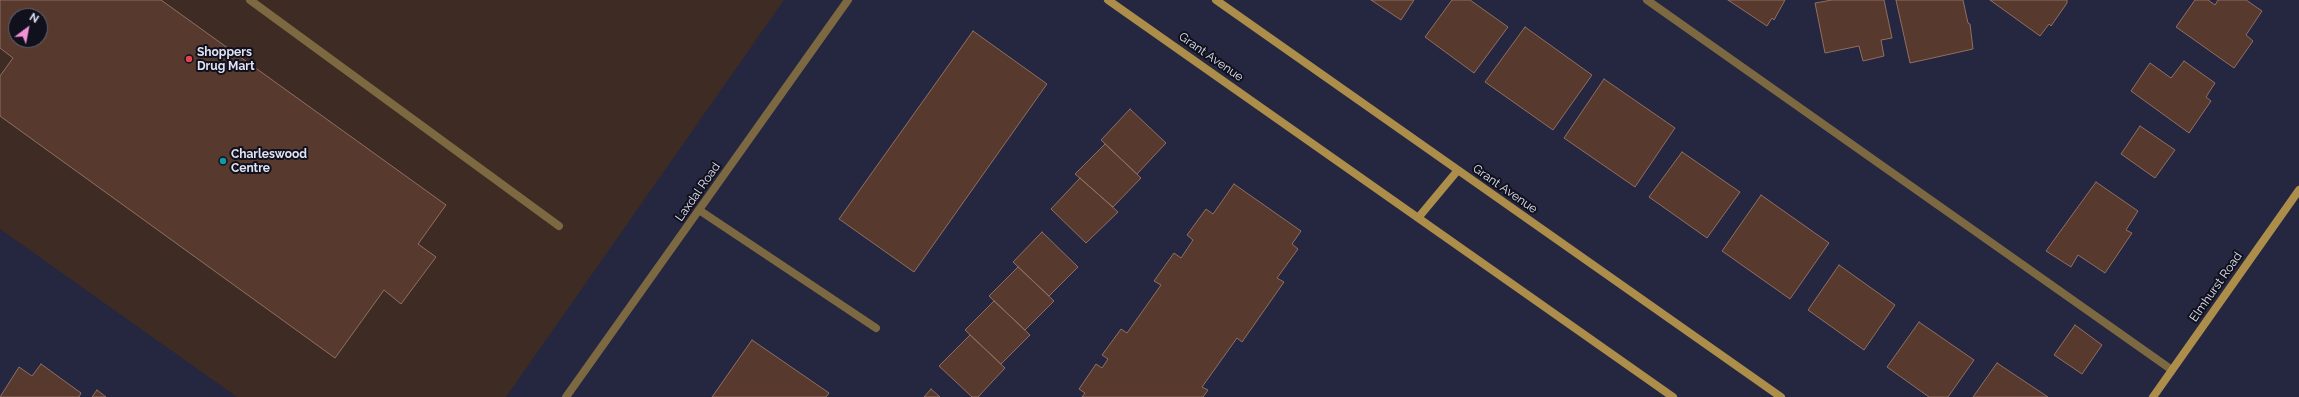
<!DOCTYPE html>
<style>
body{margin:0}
#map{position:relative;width:2299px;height:397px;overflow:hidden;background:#252640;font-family:Raleway,sans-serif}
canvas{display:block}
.north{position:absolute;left:8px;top:8px;width:40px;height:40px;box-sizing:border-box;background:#10111c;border:1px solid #646572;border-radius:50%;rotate:32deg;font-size:11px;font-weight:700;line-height:16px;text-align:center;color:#e1e3f4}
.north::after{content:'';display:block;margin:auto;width:14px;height:18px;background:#f391d6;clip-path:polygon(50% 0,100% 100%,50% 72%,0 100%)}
</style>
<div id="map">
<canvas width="2299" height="397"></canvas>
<div class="north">N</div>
</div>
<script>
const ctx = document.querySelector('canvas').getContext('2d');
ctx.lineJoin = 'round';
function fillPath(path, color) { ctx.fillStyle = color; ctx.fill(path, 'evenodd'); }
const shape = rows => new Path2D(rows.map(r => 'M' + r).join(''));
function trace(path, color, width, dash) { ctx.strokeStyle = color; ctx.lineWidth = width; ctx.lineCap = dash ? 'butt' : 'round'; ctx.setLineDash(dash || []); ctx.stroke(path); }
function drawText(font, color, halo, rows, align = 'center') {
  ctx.font = font + ' Raleway,sans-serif'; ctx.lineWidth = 4; ctx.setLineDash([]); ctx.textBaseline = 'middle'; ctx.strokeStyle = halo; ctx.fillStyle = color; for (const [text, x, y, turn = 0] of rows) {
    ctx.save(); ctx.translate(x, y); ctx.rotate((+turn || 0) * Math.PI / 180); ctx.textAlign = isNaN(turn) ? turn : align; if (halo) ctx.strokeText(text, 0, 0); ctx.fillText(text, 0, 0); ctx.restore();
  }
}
fillPath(shape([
 [0,0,784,0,506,397,237,397,0,229],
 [16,16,40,16,40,40,16,40]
]), '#3e2c24');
const building = shape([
 [0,0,161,0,446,205,418,244,436,257,401,304,384,290,335,358,0,116,0,76,13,58,0,48,0,0],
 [16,16,40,16,40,40,16,40,16,16],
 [1371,0,1414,0,1401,20,1371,0],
 [1452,0,1470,0,1508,27,1474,73,1425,37,1452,0],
 [1728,0,1785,0,1774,20,1772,18,1767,26,1728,0],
 [1832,0,1884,0,1892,38,1881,40,1884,56,1863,61,1859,46,1825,53,1815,3,1832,0],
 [1896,0,1963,0,1968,23,1970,24,1973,49,1910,63,1896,0],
 [1990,0,2067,0,2067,3,2051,26,2049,24,2040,36,1990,0],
 [2195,0,2208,0,2215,5,2218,0,2246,0,2262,11,2246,35,2253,41,2234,68,2176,27,2195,0],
 [1525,27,1592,75,1553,130,1485,82,1525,27],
 [973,31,1047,84,914,272,839,219,973,31],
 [2184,61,2215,83,2206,97,2211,101,2189,133,2131,91,2150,63,2171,78,2184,61],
 [1604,79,1675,128,1635,187,1564,138,1604,79],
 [1130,109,1166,143,1137,174,1101,140,1130,109],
 [2140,126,2175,150,2155,178,2121,154,2140,126],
 [1105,144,1141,178,1113,207,1075,174,1105,144],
 [1682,152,1740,192,1707,238,1649,197,1682,152],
 [1080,178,1118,212,1086,243,1051,209,1080,178],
 [2096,182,2138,211,2126,230,2132,233,2105,273,2078,255,2071,267,2046,251,2096,182],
 [1234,184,1301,231,1292,244,1298,249,1277,278,1284,282,1242,342,1237,338,1202,387,1208,390,1203,397,1082,397,1085,393,1079,389,1096,364,1102,368,1108,359,1102,355,1121,329,1127,333,1161,285,1154,281,1174,253,1181,258,1193,240,1187,235,1206,209,1213,214,1234,184],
 [1761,195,1829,243,1790,299,1722,251,1761,195],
 [1042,232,1078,267,1049,296,1013,262,1042,232],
 [1839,265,1895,305,1864,350,1808,310,1839,265],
 [1018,267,1054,301,1025,330,989,296,1018,267],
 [994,301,1030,335,1001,364,965,330,994,301],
 [1919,322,1974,360,1948,397,1929,397,1887,367,1919,322],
 [2075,325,2102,345,2082,374,2054,355,2075,325],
 [970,335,1005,368,978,397,972,397,939,366,970,335],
 [752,340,829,393,826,397,712,397,752,340],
 [1997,363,2048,397,1973,397,1997,363],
 [41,364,81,393,79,397,0,397,19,367,32,376,41,364],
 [931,389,940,397,924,397,931,389],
 [97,390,106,397,92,397,97,390]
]);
fillPath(building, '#57392e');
trace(building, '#906f62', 1);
trace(shape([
 [250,0,559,226],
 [1647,0,2172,370],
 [699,210,876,328]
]), '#7d6941', 8);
trace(shape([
 [566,397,848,0]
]), '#7d6941', 8);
trace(shape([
 [1108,0,1673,397],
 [1216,0,1781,397],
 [1418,218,1458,170],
 [2153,397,2299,190]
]), '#ac8d4a', 8);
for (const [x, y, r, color] of [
 [189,59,4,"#e0444e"],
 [223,161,4,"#0f9aa8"]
]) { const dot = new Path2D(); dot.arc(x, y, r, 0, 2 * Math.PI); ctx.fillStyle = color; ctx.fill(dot); trace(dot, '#10111c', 1.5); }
drawText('bold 12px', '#e1e3f4', '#10111c', [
 ["Shoppers",197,52],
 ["Drug Mart",197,66],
 ["Charleswood",231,154],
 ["Centre",231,168]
], 'left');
drawText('12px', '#e1e3f4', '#10111c', [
 ["Grant Avenue",1211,57,35],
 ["Grant Avenue",1505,189,35],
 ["Laxdal Road",698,192,-55],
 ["Elmhurst Road",2216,287,-55]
]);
</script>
